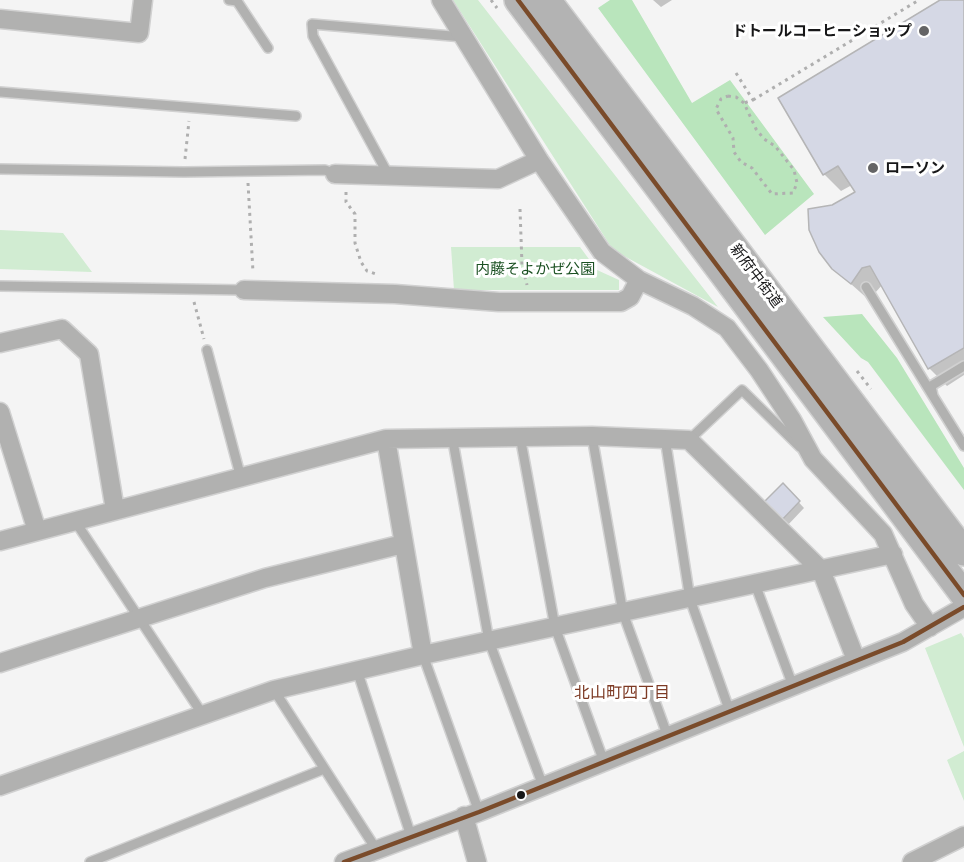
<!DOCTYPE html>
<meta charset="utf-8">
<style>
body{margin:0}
canvas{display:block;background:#f4f4f4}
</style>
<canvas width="964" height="862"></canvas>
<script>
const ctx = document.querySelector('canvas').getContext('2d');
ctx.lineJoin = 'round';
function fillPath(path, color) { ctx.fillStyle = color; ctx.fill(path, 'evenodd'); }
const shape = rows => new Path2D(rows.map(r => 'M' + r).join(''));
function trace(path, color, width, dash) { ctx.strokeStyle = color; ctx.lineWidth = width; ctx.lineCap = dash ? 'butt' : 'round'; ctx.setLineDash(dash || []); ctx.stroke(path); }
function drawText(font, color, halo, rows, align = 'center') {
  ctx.font = font + ' Inter,"Noto Sans JP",sans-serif'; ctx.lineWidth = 6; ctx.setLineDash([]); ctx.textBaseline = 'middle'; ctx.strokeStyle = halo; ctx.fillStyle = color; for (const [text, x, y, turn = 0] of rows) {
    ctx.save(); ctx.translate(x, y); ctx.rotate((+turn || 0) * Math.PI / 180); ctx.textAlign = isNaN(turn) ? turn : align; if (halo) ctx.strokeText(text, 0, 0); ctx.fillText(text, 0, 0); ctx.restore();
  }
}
fillPath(shape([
 [453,0,478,0,718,307,613,250],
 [0,230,63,233,92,272,0,269],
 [451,247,580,247,597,270,619,280,619,290,454,290],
 [961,633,964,638,964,747,925,648],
 [964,751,964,801,947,760]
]), '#d1ecd2');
fillPath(shape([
 [610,0,632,0,692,103,730,80,814,194,765,235,598,8],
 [862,314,897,358,964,468,964,490,868,362,861,358,823,317]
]), '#b9e5bc');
fillPath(shape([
 [653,0,672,0,661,7],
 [940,0,964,0,964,375,947,386,929,368,882,285,869,300,833,268,833,206,857,193,852,185,841,191,824,174],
 [783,485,804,508,787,526,764,504]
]), '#0003');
const building = shape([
 [940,0,964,0,964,348,928,369,870,266,862,268,851,284,832,269,819,252,809,230,808,209,832,205,855,192,838,166,823,175,778,98,940,0],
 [783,483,800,501,780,522,762,504,783,483]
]);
fillPath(building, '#d5d8e5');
trace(building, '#b5b5b6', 1.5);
const service = shape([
 [229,0,237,1,268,48],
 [0,92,296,116],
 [0,169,184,172,325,170,335,174],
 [389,176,313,36,312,24,463,37],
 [0,286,244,290],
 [866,287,933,396],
 [207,350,241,478],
 [964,366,931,386,933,396,964,446],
 [452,436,489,641,543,786],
 [520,436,555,627,604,762],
 [592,436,623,613,668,737],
 [665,438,690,599,730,712],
 [689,440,742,390,800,447],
 [75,521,203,715],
 [755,584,793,686],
 [423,655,479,812],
 [357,670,411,836],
 [274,690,376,849],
 [90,862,324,769]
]);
const minor = shape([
 [441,0,539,160,602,252,639,280,693,306,727,328,759,370,792,420,813,459,883,534,914,604,930,627],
 [0,19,139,33,143,0],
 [335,174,498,179,539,160],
 [244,290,395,294,499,302,621,302,630,297,639,280],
 [0,343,62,329,89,354,115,510],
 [0,412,37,531],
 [386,439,423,655],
 [0,541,386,439,592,436,689,440,821,570,856,660],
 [0,663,265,578,403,544],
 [0,786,274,690,423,655,893,554],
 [464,816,477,862],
 [344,862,479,812,903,642,964,607],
 [912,862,964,836]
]);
const primary = shape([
 [518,0,964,595],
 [547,0,964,552]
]);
trace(service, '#d1d1d1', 12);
trace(minor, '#d1d1d1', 21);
trace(primary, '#d1d1d1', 30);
trace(shape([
 [491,0,497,8],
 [736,73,753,100,744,103],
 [728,96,736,97,744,103,756,129,764,139,775,146,794,170,797,183,793,193,772,194,752,168,741,162,734,152,733,138,716,109,721,99,728,96],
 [753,100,919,0],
 [185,159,189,121],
 [248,183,253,272],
 [346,192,346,202,355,214,355,243,361,262,367,271,376,274],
 [520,209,522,265,527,285],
 [194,302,204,339],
 [857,371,871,389]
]), '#afafaf', 3, [3, 4.5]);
trace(service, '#b1b1b0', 9);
trace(minor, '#b1b1b0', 18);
trace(primary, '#b3b3b3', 27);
trace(shape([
 [518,0,964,595],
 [344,862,479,812,903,642,964,607]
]), '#7a4b2a', 4.5);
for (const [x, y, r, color] of [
 [924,31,6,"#646465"],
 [873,168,6,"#646465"],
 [521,795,5,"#171718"]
]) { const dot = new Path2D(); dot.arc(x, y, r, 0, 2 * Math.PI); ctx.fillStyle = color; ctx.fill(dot); trace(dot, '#fff', 2); }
drawText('bold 15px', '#171718', '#fff', [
 ["ドトールコーヒーショップ",912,31],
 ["ローソン",885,168,"left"]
], 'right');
drawText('15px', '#1b5122', '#fff', [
 ["内藤そよかぜ公園",535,269]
]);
drawText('15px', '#171718', '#fff', [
 ["新府中街道",756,276,53]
]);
drawText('16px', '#7d3a24', '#fff', [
 ["北山町四丁目",622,693]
]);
</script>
